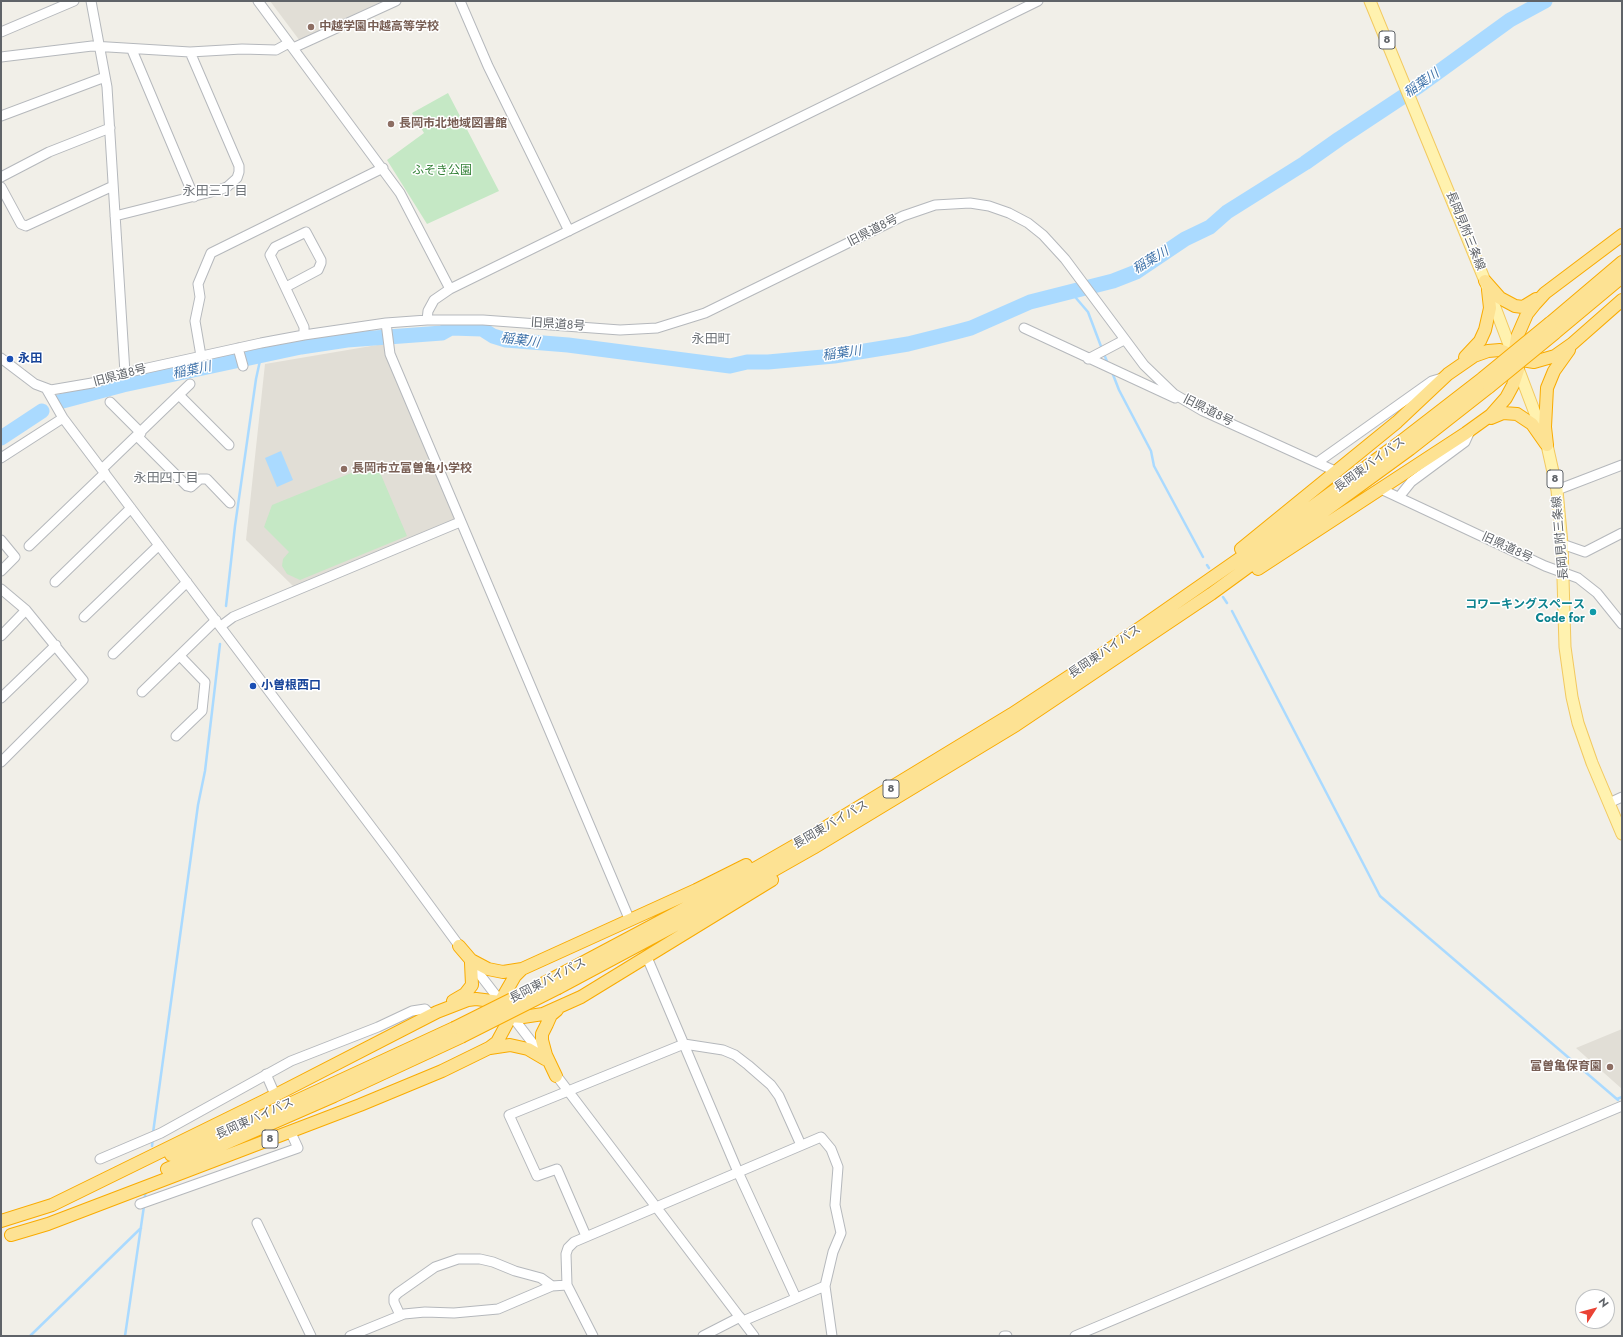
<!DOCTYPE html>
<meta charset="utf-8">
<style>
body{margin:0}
#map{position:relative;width:1623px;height:1337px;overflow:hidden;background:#f1efe8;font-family:Jost,sans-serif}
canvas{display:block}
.frame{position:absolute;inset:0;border:2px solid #5f6368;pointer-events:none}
.north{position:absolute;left:1575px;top:1289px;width:40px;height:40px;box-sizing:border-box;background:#fff;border:1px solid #bfc1c3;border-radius:50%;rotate:54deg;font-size:11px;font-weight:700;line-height:16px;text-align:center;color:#5f6368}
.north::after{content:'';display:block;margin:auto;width:14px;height:18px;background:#ea4335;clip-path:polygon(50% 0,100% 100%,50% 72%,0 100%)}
</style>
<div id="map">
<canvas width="1623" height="1337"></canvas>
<div class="frame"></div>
<div class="north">N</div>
</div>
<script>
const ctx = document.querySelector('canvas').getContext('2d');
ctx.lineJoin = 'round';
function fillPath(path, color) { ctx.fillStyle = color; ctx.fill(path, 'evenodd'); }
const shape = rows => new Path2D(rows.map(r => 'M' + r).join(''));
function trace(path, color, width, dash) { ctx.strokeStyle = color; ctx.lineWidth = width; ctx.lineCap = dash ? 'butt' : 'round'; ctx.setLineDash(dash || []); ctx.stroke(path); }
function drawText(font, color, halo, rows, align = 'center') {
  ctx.font = font + ' Jost,"Noto Sans JP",sans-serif'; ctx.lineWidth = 3; ctx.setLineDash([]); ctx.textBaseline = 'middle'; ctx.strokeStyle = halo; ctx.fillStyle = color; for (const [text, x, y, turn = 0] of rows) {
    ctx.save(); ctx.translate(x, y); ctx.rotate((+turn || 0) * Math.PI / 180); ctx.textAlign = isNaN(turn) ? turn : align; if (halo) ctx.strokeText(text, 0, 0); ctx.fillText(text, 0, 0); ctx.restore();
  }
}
fillPath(shape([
 [270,1,389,1,300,41],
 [383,344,455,518,454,520,294,587,246,540,265,364],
 [1622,1029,1622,1089,1576,1048]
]), '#e1ded6');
fillPath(shape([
 [448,93,499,191,427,224,387,160,424,133,412,113],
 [376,463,407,536,300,580,287,574,282,566,283,559,289,552,264,527,272,505]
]), '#c5e8c5');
fillPath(shape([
 [281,451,293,480,277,487,265,458]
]), '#aadaff');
trace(shape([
 [1070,291,1088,312,1102,349],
 [1104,354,1108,364],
 [1112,372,1119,390,1151,451,1154,466,1203,557],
 [1207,565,1209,568],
 [1223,597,1227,603],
 [226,606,235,526,256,379,261,356],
 [1232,611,1380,896,1618,1100],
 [1617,1099,1622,1097],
 [153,1133,198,805,205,771,220,644],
 [152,1146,153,1138],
 [144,1201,146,1190],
 [30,1336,141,1228],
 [125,1336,144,1206]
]), '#aadaff', 2.5);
trace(shape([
 [59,402,123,385,301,347,347,340,442,333,451,328,482,329,493,336,506,340,568,345,730,366,747,362,768,362,834,356,908,344,956,332,971,328,1030,302,1113,281,1136,272,1185,239,1210,227,1227,212,1305,163,1339,139,1419,86,1510,20,1545,1],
 [1,438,42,411]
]), '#aadaff', 15);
const minor = shape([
 [91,1,107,87,125,373],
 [258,1,400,193,450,289],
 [460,1,488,66,569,231],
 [1,32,74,1],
 [293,48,396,1],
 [132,50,194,197],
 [1,57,92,46,190,52,242,49,276,50,289,43],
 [1,116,105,77],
 [1,177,49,152,110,128],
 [1,187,21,224,26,226,113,186],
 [115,216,219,190,227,187,237,178,239,172,239,166,190,52],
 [286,287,318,270,321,263,321,260,306,232,275,247,270,255,304,327,304,335],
 [427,320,428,311,434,300,450,289,1038,1],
 [386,323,390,354,628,916],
 [1024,328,1175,398],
 [238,348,243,366],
 [201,356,195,321,200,297,198,284,211,253,383,168],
 [1,358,35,384,51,390,92,383,125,373,261,343,304,335,386,323,427,320,483,320,620,330,657,328,705,313,903,216,935,205,970,203,989,206,1009,213,1028,223,1043,235,1065,259,1144,365,1174,394,1203,411,1333,470],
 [1088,359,1124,340],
 [47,390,63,418,394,857,463,951],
 [179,395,229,445],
 [110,402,141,433],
 [137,436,187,486,191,487,200,479,207,479,230,503],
 [1,458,63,418],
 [1318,462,1432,381,1442,378],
 [102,469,190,384],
 [1557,490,1622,465],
 [1385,491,1545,566,1578,578,1597,593,1622,624],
 [1399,497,1411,482,1465,442,1470,431],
 [1,540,15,557,1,571],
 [1562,544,1585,552,1622,533],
 [29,546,105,473],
 [55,582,131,508],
 [1,589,26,610,83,680,1,762],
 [84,617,159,545],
 [221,626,233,617,254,608,460,522],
 [1,636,26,610],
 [113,654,187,582],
 [142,692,216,620],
 [1,698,56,645],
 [176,736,202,711,205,682,180,656],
 [1609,803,1622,797],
 [649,962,738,1172,796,1298],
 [471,963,541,1054],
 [553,1071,754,1336],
 [266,1074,273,1090],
 [100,1159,161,1133,291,1061,378,1027,412,1011,425,1009,431,1015],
 [140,1204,298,1148,292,1135],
 [257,1223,311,1336],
 [586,1236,557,1169,537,1176,509,1115,684,1044,723,1050,735,1055,748,1065,771,1085,779,1096,801,1145],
 [400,1315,394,1302,394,1297,398,1293,435,1267,458,1259,480,1259,493,1262,515,1271,541,1278,552,1286],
 [743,1321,825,1286],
 [350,1336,404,1314,425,1312,454,1313,498,1309,552,1286,567,1285],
 [593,1336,567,1285,566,1254,568,1248,574,1242,821,1137,831,1149,838,1167,835,1205,841,1233,833,1252,825,1286,832,1336],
 [703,1336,740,1317],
 [1004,1336,1007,1336],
 [1075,1336,1622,1106]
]);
const major = shape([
 [1370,1,1485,281,1547,445,1557,490,1562,544,1565,647,1572,697,1578,723,1592,763,1622,834]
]);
const highway = shape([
 [1485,281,1500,298,1515,306,1523,307,1536,299],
 [1550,323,1622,262],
 [1555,333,1622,277],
 [1465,357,1480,341,1485,330,1490,308,1488,290],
 [1491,418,1503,413,1517,414,1532,424,1546,444],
 [1547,445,1545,427,1547,388,1554,371,1569,350],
 [1241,549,1397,422,1448,374,1474,356,1488,351,1500,350,1514,356,1517,337,1527,314,1535,304,1545,293,1622,235],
 [1258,569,1466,433,1491,415,1506,398,1513,385,1518,370,1516,359,1534,362,1555,356,1572,344,1622,300],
 [459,946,471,960,488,969,503,972,522,969],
 [552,979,693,904,808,838,1012,714,1094,660,1272,536,1399,443,1483,378],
 [558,988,702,911,813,848,1016,725,1211,594,1410,449,1489,387],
 [453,1001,465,994,472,985,471,963],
 [490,1048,510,1045,528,1049,545,1059],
 [556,1076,546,1055,542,1040,542,1034,547,1024,551,1015,557,1010],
 [171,1155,270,1113,454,1028],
 [167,1169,334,1096,461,1037],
 [1,1221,52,1205,264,1101,437,1012,468,1000,476,999,500,1002,515,976,522,969,696,890,746,865],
 [11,1235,48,1224,360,1105,442,1071,489,1048,497,1042,511,1016,523,1017,543,1014,581,997,772,880]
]);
trace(minor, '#b5b8bc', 11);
trace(major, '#f2c960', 13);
trace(highway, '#f9ab00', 14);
trace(minor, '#fff', 9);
trace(major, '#fff2af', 11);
trace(highway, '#fde293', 12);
const highwayBridge = shape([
 [1483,378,1550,323],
 [1489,387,1555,333],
 [454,1028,552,979],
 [461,1037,558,988]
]);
trace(highwayBridge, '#f9ab00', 14, []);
trace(highwayBridge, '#fde293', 12);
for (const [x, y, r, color] of [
 [311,27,4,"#8d6e63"],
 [391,124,4,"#8d6e63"],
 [10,359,4,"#1a4fb4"],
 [344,469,4,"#8d6e63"],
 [1593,612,4,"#0f9aa8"],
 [253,686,4,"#1a4fb4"],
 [1610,1067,4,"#8d6e63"]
]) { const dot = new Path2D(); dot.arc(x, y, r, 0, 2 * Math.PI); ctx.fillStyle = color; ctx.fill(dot); trace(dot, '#fff', 1.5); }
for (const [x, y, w] of [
 [1387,40,16],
 [1555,479,16],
 [891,789,16],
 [270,1139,16]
]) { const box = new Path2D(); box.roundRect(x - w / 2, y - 9, w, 18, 3); ctx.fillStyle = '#fff'; ctx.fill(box); trace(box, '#5f6368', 1); }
drawText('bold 11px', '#5f6368', null, [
 ["8",1387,40],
 ["8",1555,479],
 ["8",891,789],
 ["8",270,1139]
]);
drawText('bold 12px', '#785e54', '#fff', [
 ["中越学園中越高等学校",319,27],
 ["長岡市北地域図書館",399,124],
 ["長岡市立富曽亀小学校",352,469],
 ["富曽亀保育園",1602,1067,"right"]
], 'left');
drawText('12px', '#348238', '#fff', [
 ["ふそき公園",442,171]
]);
drawText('12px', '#5f6368', '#fff', [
 ["旧県道8号",873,231,-27],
 ["長岡見附三条線",1465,231,68],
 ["旧県道8号",558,325,4],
 ["旧県道8号",120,376,-15],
 ["旧県道8号",1208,411,27],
 ["長岡東バイパス",1370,465,-36],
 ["長岡見附三条線",1561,538,-95],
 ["旧県道8号",1507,548,25],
 ["長岡東バイパス",1105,652,-34],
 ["長岡東バイパス",831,825,-30],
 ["長岡東バイパス",548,981,-27],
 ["長岡東バイパス",255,1119,-24]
]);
drawText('bold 12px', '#164399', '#fff', [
 ["永田",18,359],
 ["小曽根西口",261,686]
], 'left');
drawText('bold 12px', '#0d838f', '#fff', [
 ["コワーキングスペース",1585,605],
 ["Code for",1585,619]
], 'right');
drawText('italic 13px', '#4174aa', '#fff', [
 ["稲葉川",1422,84,-35],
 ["稲葉川",1151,261,-31],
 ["稲葉川",520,341,8],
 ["稲葉川",842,354,-8],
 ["稲葉川",192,371,-12]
]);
drawText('13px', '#70757a', '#fff', [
 ["永田三丁目",215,192],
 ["永田町",711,340],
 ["永田四丁目",166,479]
]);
</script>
